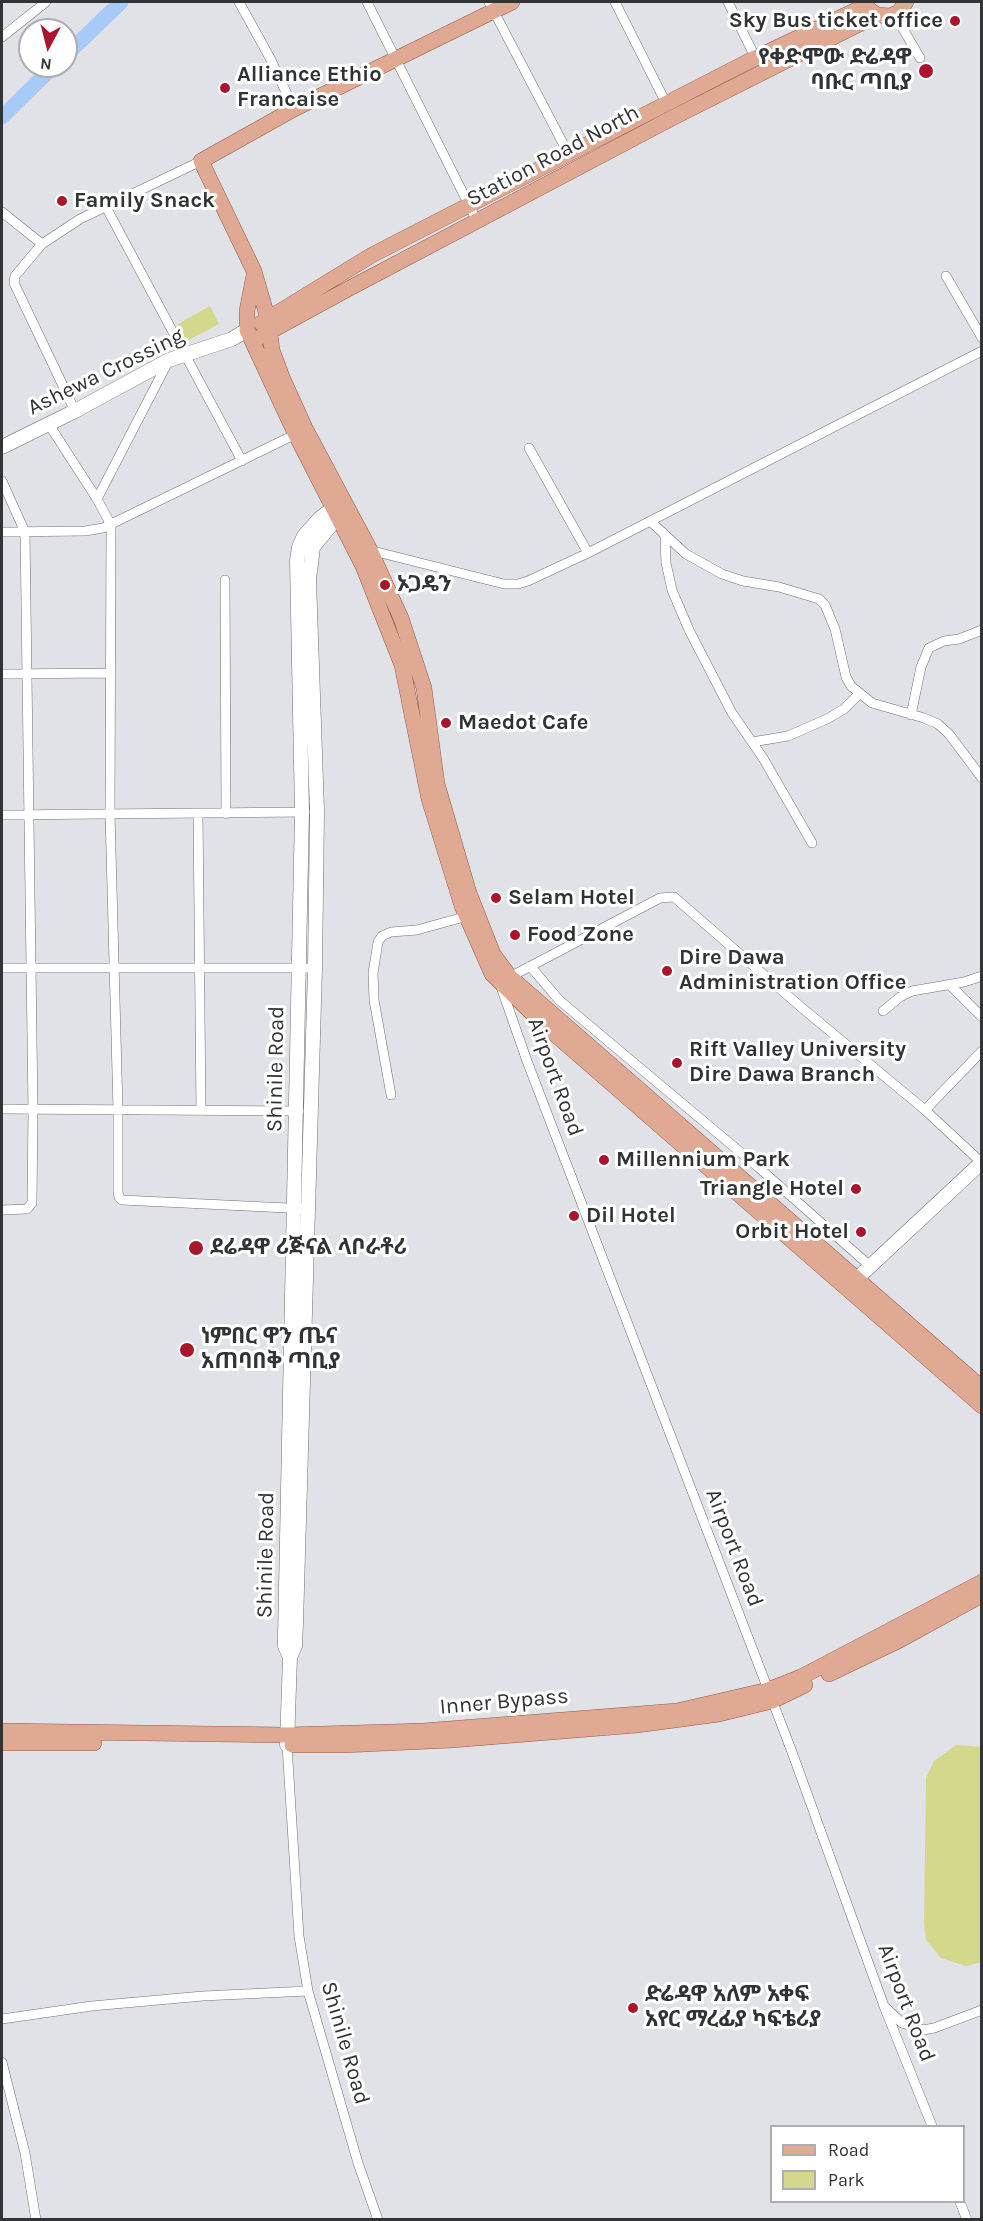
<!DOCTYPE html>
<meta charset="utf-8">
<style>
body{margin:0}
#map{position:relative;width:983px;height:2221px;overflow:hidden;background:#e0e2e7;font-family:Karla,sans-serif}
canvas{display:block}
.frame{position:absolute;inset:0;border:3px solid #323335;pointer-events:none}
.legend{position:absolute;left:770px;top:2125px;width:195px;height:78px;box-sizing:border-box;background:#fff;border:2px solid #adadae;margin:0;padding:8px 10px;list-style:none;font-size:18px;color:#323335}
.legend li{display:flex;align-items:center;gap:12px;height:30px}
.legend b{width:30px;border:2px solid #adadae}
.north{position:absolute;left:18px;top:18px;width:60px;height:60px;box-sizing:border-box;background:#fff;border:2px solid #adadae;border-radius:50%;rotate:187deg;font-size:16px;font-weight:700;line-height:24px;text-align:center;color:#323335}
.north::after{content:'';display:block;margin:auto;width:21px;height:27px;background:#ab152c;clip-path:polygon(50% 0,100% 100%,50% 72%,0 100%)}
</style>
<div id="map">
<canvas width="983" height="2221"></canvas>
<div class="frame"></div>
<ul class="legend">
<li><b style="height:8px;background:#dfa993"></b>Road</li>
<li><b style="height:16px;background:#d3d88d"></b>Park</li>
</ul>
<div class="north">N</div>
</div>
<script>
const ctx = document.querySelector('canvas').getContext('2d');
ctx.lineJoin = 'round';
function fillPath(path, color) { ctx.fillStyle = color; ctx.fill(path, 'evenodd'); }
const shape = rows => new Path2D(rows.map(r => 'M' + r).join(''));
function trace(path, color, width, dash) { ctx.strokeStyle = color; ctx.lineWidth = width; ctx.lineCap = dash ? 'butt' : 'round'; ctx.setLineDash(dash || []); ctx.stroke(path); }
function drawText(font, color, halo, rows, align = 'center') {
  ctx.font = font + ' Karla,"Noto Sans Ethiopic",sans-serif'; ctx.lineWidth = 6; ctx.setLineDash([]); ctx.textBaseline = 'middle'; ctx.strokeStyle = halo; ctx.fillStyle = color; for (const [text, x, y, turn = 0] of rows) {
    ctx.save(); ctx.translate(x, y); ctx.rotate((+turn || 0) * Math.PI / 180); ctx.textAlign = isNaN(turn) ? turn : align; if (halo) ctx.strokeText(text, 0, 0); ctx.fillText(text, 0, 0); ctx.restore();
  }
}
fillPath(shape([
 [210,306,219,324,185,342,178,324],
 [956,1745,982,1747,981,1962,966,1966,941,1958,926,1940,924,1924,926,1778,934,1761]
]), '#d3d88d');
trace(shape([
 [66,55,121,2],
 [2,117,54,66]
]), '#a8caf7', 15);
const street = shape([
 [239,2,270,58,294,109],
 [367,2,477,221],
 [489,2,568,153],
 [615,2,666,103],
 [728,2,757,61],
 [895,15,920,58],
 [2,37,46,2],
 [106,207,242,461],
 [2,212,42,244],
 [946,276,982,338],
 [169,360,97,499,111,525,110,814,118,1110,118,1192,119,1197,122,1200,308,1209],
 [75,411,14,283,15,276,42,244,80,219,201,161],
 [48,423,97,499],
 [529,448,588,553],
 [2,481,25,532,33,1110,32,1203,27,1209,2,1210],
 [650,521,686,554,722,574,743,581,779,587,819,599,825,605,835,629,846,677,851,686,872,703,924,718,938,724,949,734,982,778],
 [2,532,85,531,103,528,298,433],
 [665,536,666,563,672,590,689,630,732,713,763,758,812,843],
 [369,550,504,584,518,584,528,581,588,553,982,351],
 [225,580,226,814],
 [2,674,110,673],
 [911,715,921,667,929,648,944,641,959,639,982,630],
 [752,742,788,736,827,719,844,709,859,694],
 [198,814,201,1111],
 [2,815,305,812],
 [530,966,559,1000,758,1167,870,1266],
 [2,968,315,968],
 [950,985,982,1017],
 [883,1011,900,997,912,991,964,982,982,976],
 [391,1095,374,1000,373,973,378,942,382,936,391,932,417,930,471,915],
 [2,1109,299,1111],
 [925,1110,982,1051],
 [287,1745,299,1936,308,1991,358,2163,378,2220],
 [886,2008,902,2023,923,2030,934,2028,982,2010],
 [2,2019,92,2006,203,1996,308,1991],
 [2,2062,25,2153,36,2220],
 [932,2126,884,2006,792,1752,527,1061,500,984,510,977,660,898,674,897,801,1007,925,1110,982,1163],
 [960,2202,967,2220]
]);
const secondary = shape([
 [2,447,75,411,169,360,232,339,247,330],
 [850,1285,982,1162],
 [290,1657,295,1646,296,1623,315,968,317,811,309,580,313,547,331,525,348,513],
 [287,1745,290,1657,285,1646,285,1636,302,812,297,561,299,547,304,536,320,518,340,503]
]);
const primary = shape([
 [512,2,294,109,201,161,254,271,268,319,272,350,282,377,305,428,370,550,401,618,424,688,437,784,469,893,493,954,510,977,982,1388],
 [870,10,877,15,890,16,899,12,906,2],
 [254,275,247,311,247,330,296,435,363,566,402,665,429,799,462,906,492,974,542,1023,982,1406],
 [261,323,372,255,755,58,867,5],
 [260,337,348,289,674,117,877,15],
 [829,1674,900,1640,982,1595],
 [2,1731,287,1735,423,1731,677,1711,768,1690,801,1677,982,1582],
 [2,1743,94,1743],
 [292,1745,343,1745,452,1740,637,1725,719,1714,772,1701,805,1685]
]);
trace(street, '#6e7074', 10);
trace(secondary, '#6e7074', 15);
trace(primary, '#955a43', 16);
trace(street, '#fff', 9);
trace(secondary, '#fff', 14);
trace(primary, '#dfa993', 15);
for (const [x, y, r, color] of [
 [955,21,6,"#ab152c"],
 [926,71,8,"#ab152c"],
 [225,88,6,"#ab152c"],
 [62,201,6,"#ab152c"],
 [385,585,6,"#ab152c"],
 [446,723,6,"#ab152c"],
 [496,898,6,"#ab152c"],
 [515,935,6,"#ab152c"],
 [667,971,6,"#ab152c"],
 [677,1063,6,"#ab152c"],
 [604,1160,6,"#ab152c"],
 [856,1189,6,"#ab152c"],
 [574,1216,6,"#ab152c"],
 [861,1232,6,"#ab152c"],
 [196,1248,8,"#ab152c"],
 [187,1350,8,"#ab152c"],
 [633,2008,6,"#ab152c"]
]) { const dot = new Path2D(); dot.arc(x, y, r, 0, 2 * Math.PI); ctx.fillStyle = color; ctx.fill(dot); trace(dot, '#fff', 2); }
drawText('bold 22px', '#323335', '#fff', [
 ["Sky Bus ticket office",943,21,"right"],
 ["የቀድሞው ድሬዳዋ",912,58,"right"],
 ["ባቡር ጣቢያ",912,83,"right"],
 ["Alliance Ethio",237,75],
 ["Francaise",237,100],
 ["Family Snack",74,201],
 ["ኦጋዴን",397,585],
 ["Maedot Cafe",458,723],
 ["Selam Hotel",508,898],
 ["Food Zone",527,935],
 ["Dire Dawa",679,958],
 ["Administration Office",679,983],
 ["Rift Valley University",689,1050],
 ["Dire Dawa Branch",689,1075],
 ["Millennium Park",616,1160],
 ["Triangle Hotel",844,1189,"right"],
 ["Dil Hotel",586,1216],
 ["Orbit Hotel",849,1232,"right"],
 ["ደሬዳዋ ሪጅናል ላቦራቶሪ",210,1248],
 ["ነምበር ዋን ጤና",201,1337],
 ["አጠባበቅ ጣቢያ",201,1362],
 ["ድሬዳዋ አለም አቀፍ",645,1995],
 ["አየር ማረፊያ ካፍቴሪያ",645,2020]
], 'left');
drawText('22px', '#323335', '#fff', [
 ["Station Road North",553,156,-28],
 ["Ashewa Crossing",106,372,-26],
 ["Shinile Road",276,1069,-89],
 ["Airport Road",555,1077,70],
 ["Airport Road",734,1548,69],
 ["Shinile Road",266,1555,-89],
 ["Inner Bypass",504,1702,-5],
 ["Airport Road",906,2003,69],
 ["Shinile Road",345,2043,74]
]);
</script>
